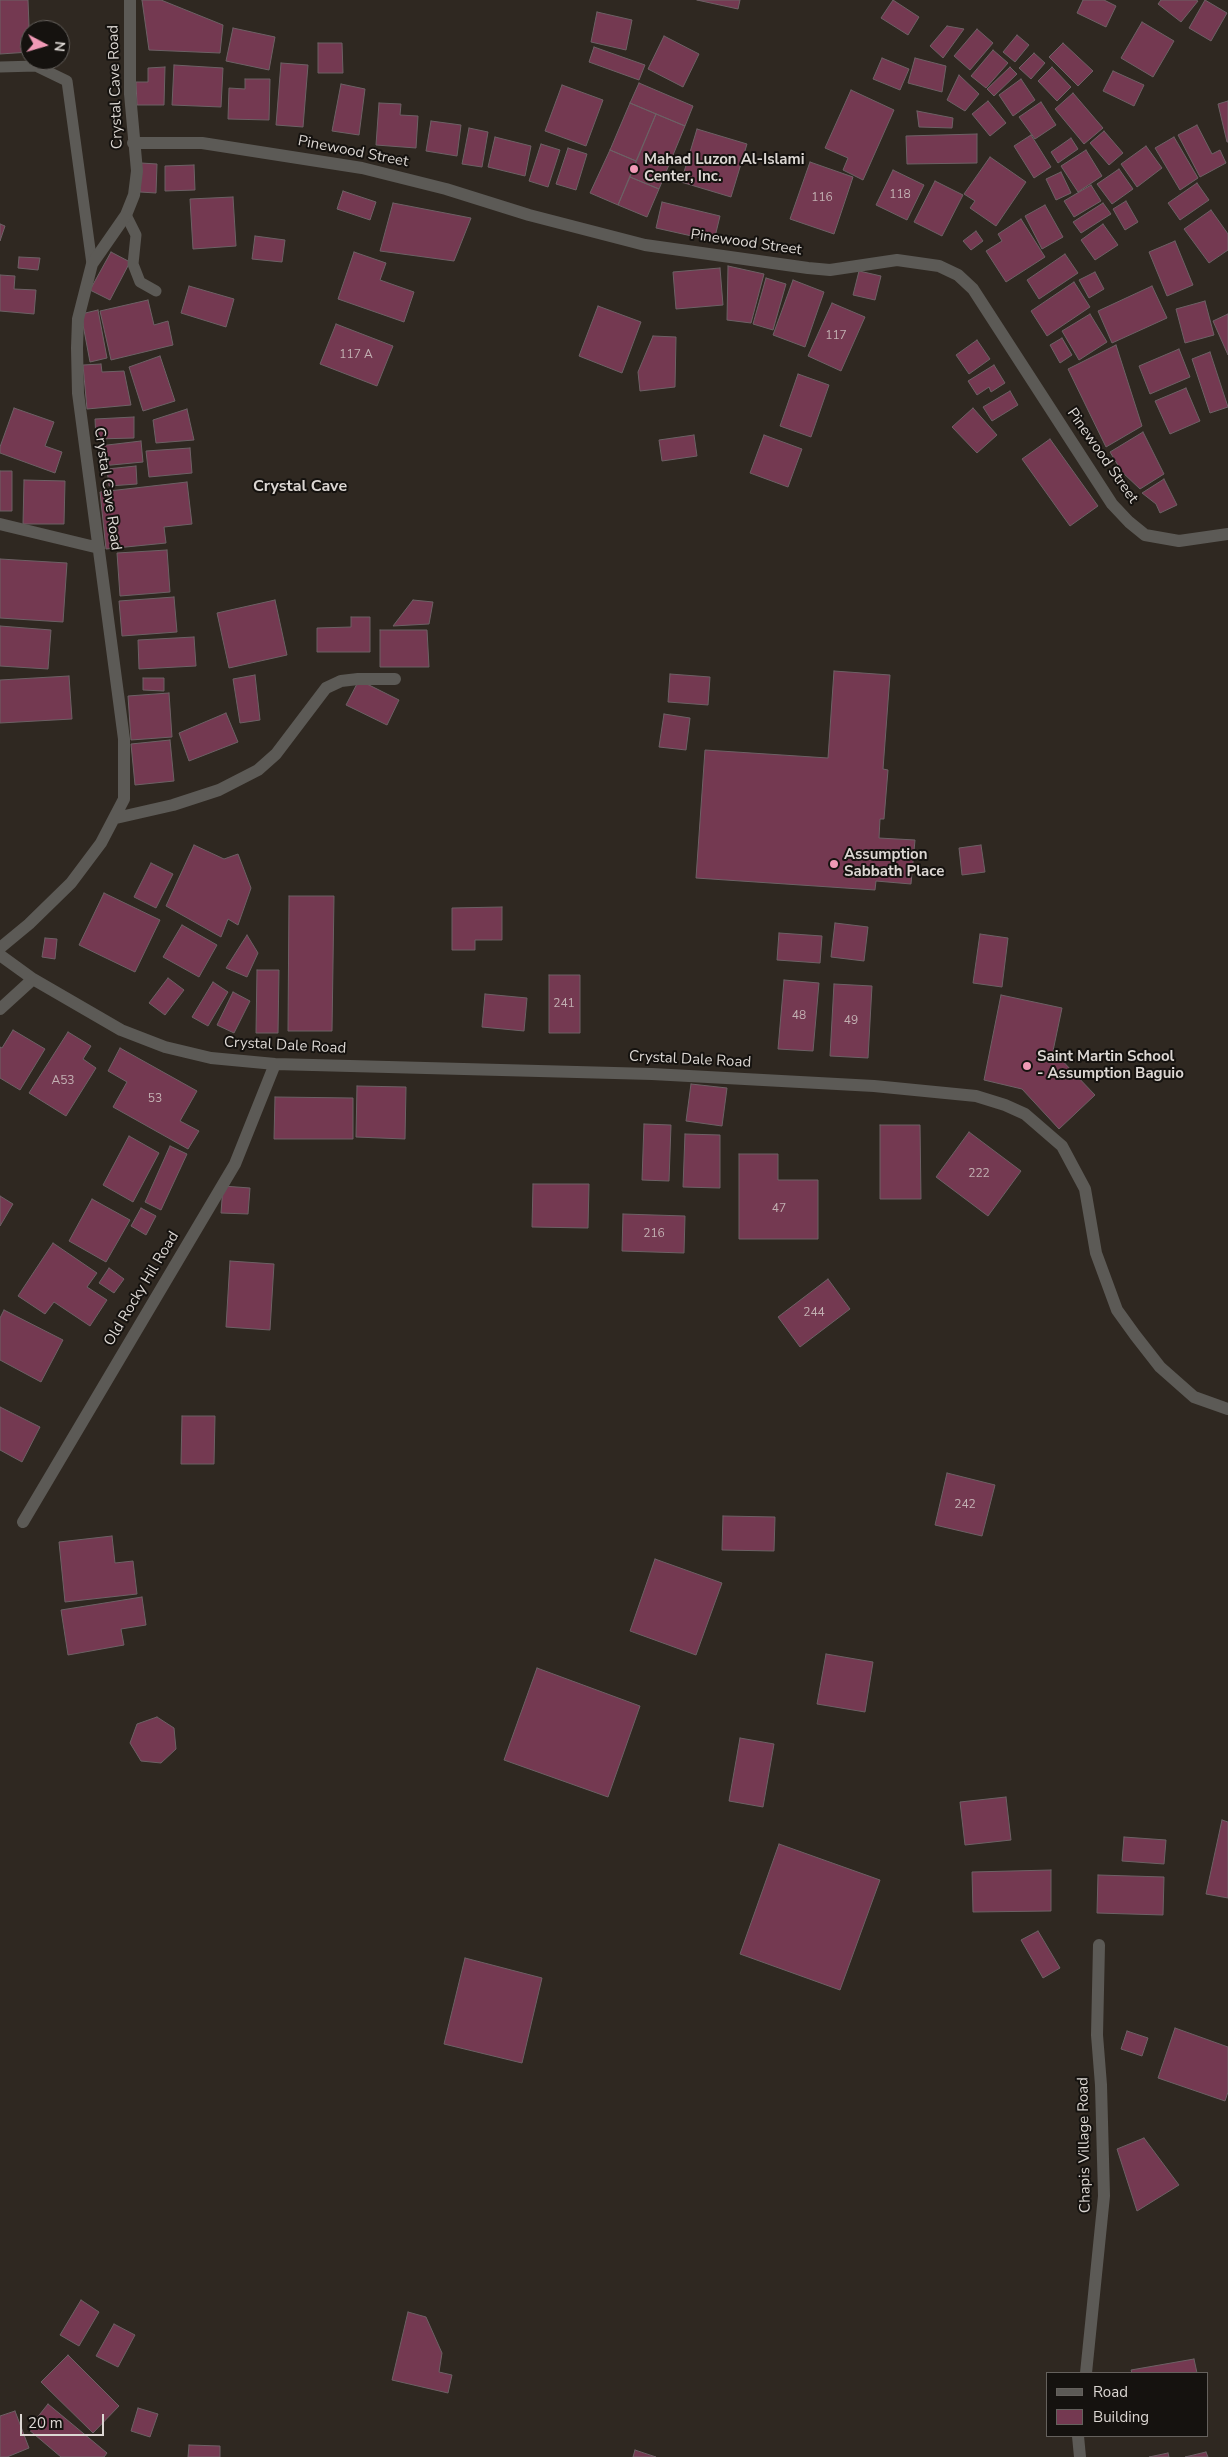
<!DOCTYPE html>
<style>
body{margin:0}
#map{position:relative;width:1228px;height:2457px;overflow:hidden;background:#2f2821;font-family:"Nunito Sans",sans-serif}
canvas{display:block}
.legend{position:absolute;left:1046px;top:2372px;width:162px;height:65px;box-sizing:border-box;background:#15120f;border:1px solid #65615d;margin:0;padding:6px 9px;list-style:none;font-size:15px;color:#dcd7d3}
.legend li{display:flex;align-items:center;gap:10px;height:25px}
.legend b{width:25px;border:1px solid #65615d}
.north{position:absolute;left:20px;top:20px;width:50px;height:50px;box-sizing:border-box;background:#15120f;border:1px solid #65615d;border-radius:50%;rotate:96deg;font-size:14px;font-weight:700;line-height:20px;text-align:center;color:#dcd7d3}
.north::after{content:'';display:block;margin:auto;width:18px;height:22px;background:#f09ab6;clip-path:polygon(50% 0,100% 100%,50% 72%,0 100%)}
.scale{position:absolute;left:20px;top:2414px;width:84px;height:22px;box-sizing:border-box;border:2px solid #dcd7d3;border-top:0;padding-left:6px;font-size:15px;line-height:18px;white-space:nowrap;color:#dcd7d3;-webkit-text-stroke:4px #15120f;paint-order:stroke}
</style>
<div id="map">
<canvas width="1228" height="2457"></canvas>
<ul class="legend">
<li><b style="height:6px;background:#5c5a56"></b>Road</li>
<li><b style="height:14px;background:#743951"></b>Building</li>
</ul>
<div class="north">N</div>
<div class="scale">20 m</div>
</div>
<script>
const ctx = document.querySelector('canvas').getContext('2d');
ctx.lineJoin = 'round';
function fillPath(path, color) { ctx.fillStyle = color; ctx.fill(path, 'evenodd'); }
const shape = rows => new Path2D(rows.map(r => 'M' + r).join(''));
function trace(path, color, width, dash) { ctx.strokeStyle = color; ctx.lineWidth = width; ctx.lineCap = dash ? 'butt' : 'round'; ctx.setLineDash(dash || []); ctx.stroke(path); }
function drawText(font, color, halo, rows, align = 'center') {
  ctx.font = font + ' "Nunito Sans",sans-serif'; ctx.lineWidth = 4; ctx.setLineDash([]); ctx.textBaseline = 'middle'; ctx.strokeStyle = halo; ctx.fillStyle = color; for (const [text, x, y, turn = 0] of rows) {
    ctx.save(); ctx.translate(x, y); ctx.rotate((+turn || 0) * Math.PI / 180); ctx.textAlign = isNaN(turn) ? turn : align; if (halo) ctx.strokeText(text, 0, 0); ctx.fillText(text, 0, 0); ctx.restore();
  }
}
const building = shape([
 [0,0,28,0,30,52,0,54,0,0],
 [142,0,161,0,223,25,220,53,149,50,142,0],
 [697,0,740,0,738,9,697,0],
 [893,0,919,17,908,35,881,18,893,0],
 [1083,0,1104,0,1116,6,1106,27,1077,13,1083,0],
 [1161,0,1196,0,1198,1,1181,22,1158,4,1161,0],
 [1205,0,1227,13,1211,41,1189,28,1205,0],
 [597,12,632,20,626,50,591,42,597,12],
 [1142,22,1174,41,1153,77,1121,58,1142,22],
 [947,26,964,29,943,58,930,46,947,26],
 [233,28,275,37,269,70,226,61,233,28],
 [977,29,993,43,970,70,954,56,977,29],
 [1017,35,1029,45,1015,62,1003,52,1017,35],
 [664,36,699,54,683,87,648,69,664,36],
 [318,43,342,43,343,73,318,73,318,43],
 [1063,43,1093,71,1078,86,1049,57,1063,43],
 [594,47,645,65,639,80,589,62,594,47],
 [993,50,1008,63,986,88,971,76,993,50],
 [1034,53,1045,63,1031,79,1019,68,1034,53],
 [882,58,909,69,900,90,873,79,882,58],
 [915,58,946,66,942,92,908,83,915,58],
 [281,63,308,65,303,127,276,125,281,63],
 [174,65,223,68,221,107,172,105,174,65],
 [165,67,164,105,137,105,136,82,148,82,148,68,165,67],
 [1010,67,1017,74,994,96,987,89,1010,67],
 [1052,67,1071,87,1057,101,1038,81,1052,67],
 [1113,71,1144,85,1134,106,1103,91,1113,71],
 [959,75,979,94,965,111,947,100,959,75],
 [245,79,270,79,269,120,228,119,229,88,245,89,245,79],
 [1021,79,1035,100,1013,116,999,95,1021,79],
 [639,83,693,106,685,126,630,103,639,83],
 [341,84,365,89,359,135,332,131,341,84],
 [562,85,603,100,586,146,545,131,562,85],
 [851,90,894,110,863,180,843,170,848,158,825,148,851,90],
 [1073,93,1103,128,1084,144,1055,109,1073,93],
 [988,101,1006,123,990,136,972,114,988,101],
 [1228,101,1228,142,1227,142,1218,104,1228,101],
 [1041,102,1056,125,1035,139,1019,117,1041,102],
 [379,103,401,104,400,115,418,116,416,148,376,145,379,103],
 [630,103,656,114,636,161,610,150,630,103],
 [917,111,953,118,952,128,919,127,917,111],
 [656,114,685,126,659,189,630,177,656,114],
 [431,121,461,125,457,156,426,151,431,121],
 [1197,125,1212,154,1220,150,1226,163,1200,177,1178,135,1197,125],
 [469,128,488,132,482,167,462,164,469,128],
 [697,129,747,144,731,197,681,182,697,129],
 [1104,131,1123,153,1109,165,1090,143,1104,131],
 [977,134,977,163,907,164,906,136,977,134],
 [1031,135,1051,167,1034,178,1014,146,1031,135],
 [495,137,531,146,525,176,488,167,495,137],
 [1174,137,1198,178,1180,190,1155,148,1174,137],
 [1071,138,1078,149,1058,163,1051,152,1071,138],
 [541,144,560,150,548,187,529,181,541,144],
 [1146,146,1162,168,1137,187,1121,164,1146,146],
 [568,148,587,154,576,190,556,184,568,148],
 [610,150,636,161,618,205,590,193,610,150],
 [1086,150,1102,176,1078,192,1061,166,1086,150],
 [990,157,1026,182,996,226,970,208,975,201,964,194,990,157],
 [810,162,853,177,834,234,790,219,810,162],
 [141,163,157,164,156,193,140,192,141,163],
 [194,165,195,190,165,191,165,166,194,165],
 [1119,169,1133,189,1112,204,1097,184,1119,169],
 [893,170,924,185,907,220,876,205,893,170],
 [1061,172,1071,193,1056,200,1046,179,1061,172],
 [630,177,659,189,647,217,618,205,630,177],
 [935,181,963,195,942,236,914,222,935,181],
 [1197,183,1209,200,1180,220,1168,203,1197,183],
 [1091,185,1101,201,1074,217,1064,201,1091,185],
 [343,191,376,202,370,220,337,209,343,191],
 [233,197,236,246,193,249,190,199,233,197],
 [1126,201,1138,222,1125,230,1113,209,1126,201],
 [662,202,720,216,714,241,656,228,662,202],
 [393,203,471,218,454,261,380,251,393,203],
 [1103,203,1111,214,1081,233,1073,222,1103,203],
 [1045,205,1063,237,1042,249,1025,216,1045,205],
 [1211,210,1228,234,1228,250,1209,263,1184,229,1211,210],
 [1021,219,1045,257,1006,282,986,251,1002,241,998,234,1021,219],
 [0,224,5,226,0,241,0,224],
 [1103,224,1118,245,1095,260,1081,240,1103,224],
 [976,231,983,241,971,250,963,241,976,231],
 [255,236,285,240,282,262,252,259,255,236],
 [1175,241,1193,285,1167,296,1149,252,1175,241],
 [111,252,130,262,110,300,90,290,111,252],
 [354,252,386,263,380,280,414,292,404,322,338,299,354,252],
 [1065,254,1078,273,1039,299,1027,280,1065,254],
 [19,257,40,258,38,270,18,268,19,257],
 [728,266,764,274,751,323,727,320,728,266],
 [720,268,723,305,676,309,673,272,720,268],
 [859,271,881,276,875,300,853,295,859,271],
 [1095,272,1104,289,1089,298,1079,280,1095,272],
 [0,275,15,276,14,289,36,290,34,314,0,311,0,275],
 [766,278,786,284,773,330,753,324,766,278],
 [793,280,824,292,805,347,773,335,793,280],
 [1074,282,1090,307,1047,336,1031,311,1074,282],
 [189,286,234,299,226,327,181,313,189,286],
 [1152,286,1167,318,1112,343,1098,311,1152,286],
 [148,300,154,325,168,321,173,345,111,360,100,311,148,300],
 [1205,301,1214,335,1185,343,1176,309,1205,301],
 [832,303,865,317,841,371,808,356,832,303],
 [598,306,641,322,622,373,579,356,598,306],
 [98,310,107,358,90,362,81,314,98,310],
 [1090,314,1107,342,1079,360,1062,331,1090,314],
 [1228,314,1228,355,1213,321,1228,314],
 [336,324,393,346,377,386,320,364,336,324],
 [653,336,676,337,675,387,640,391,638,372,653,336],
 [1062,338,1072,355,1060,363,1050,345,1062,338],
 [977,340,990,359,969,374,956,355,977,340],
 [1116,345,1142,426,1106,447,1068,369,1116,345],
 [1179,349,1190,377,1150,394,1139,366,1179,349],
 [1210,352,1228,407,1210,413,1192,359,1210,352],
 [160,356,175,401,143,411,129,367,160,356],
 [101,364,102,372,124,371,131,405,87,409,83,365,101,364],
 [994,365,1005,383,991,392,989,387,977,395,968,381,994,365],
 [798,374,829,385,811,437,780,426,798,374],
 [1186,388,1200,421,1170,434,1155,401,1186,388],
 [1010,391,1018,405,992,421,983,407,1010,391],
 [14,408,54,422,45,446,62,452,55,473,0,453,0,447,14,408],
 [973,408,997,435,977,453,952,427,973,408],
 [187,409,194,440,156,443,153,420,187,409],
 [134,417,134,438,96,439,95,419,134,417],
 [1143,432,1164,474,1140,489,1122,472,1110,452,1143,432],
 [694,435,697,456,662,461,659,440,694,435],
 [764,435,802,449,788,487,750,473,764,435],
 [1050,439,1098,506,1070,526,1022,459,1050,439],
 [141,441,143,462,101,466,99,446,141,441],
 [190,448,192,473,149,477,146,451,190,448],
 [136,466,137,484,109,486,107,469,136,466],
 [0,471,12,471,12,511,0,511,0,471],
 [1164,479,1177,505,1160,513,1156,504,1142,493,1164,479],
 [24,480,65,481,64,524,23,524,24,480],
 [187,482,192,524,164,527,166,543,106,549,100,492,187,482],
 [167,550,170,592,120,596,117,553,167,550],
 [0,559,67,563,63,622,0,618,0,559],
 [174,597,177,632,122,636,119,601,174,597],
 [275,600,287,655,229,668,217,613,275,600],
 [413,600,433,602,429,624,393,626,413,600],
 [351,617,370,617,370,652,317,652,317,628,351,627,351,617],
 [0,626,51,630,48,669,0,666,0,626],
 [380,630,427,630,429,667,380,667,380,630],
 [194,637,196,666,139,669,138,640,194,637],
 [834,671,890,675,883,769,888,770,884,819,880,819,879,838,915,840,911,884,876,881,875,890,696,878,705,750,828,758,834,671],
 [670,674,710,677,708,705,668,702,670,674],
 [255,675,260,720,240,723,233,679,255,675],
 [69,676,72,719,0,723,0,680,69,676],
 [143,678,164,678,164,691,143,690,143,678],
 [359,680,399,700,387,725,346,705,359,680],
 [169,693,172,737,131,740,128,696,169,693],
 [226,713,238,742,189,761,179,733,226,713],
 [664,714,690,718,686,750,659,747,664,714],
 [170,740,174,781,135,785,131,744,170,740],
 [194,845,224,859,238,854,251,888,238,925,228,919,221,937,166,906,194,845],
 [981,845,985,872,962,875,959,848,981,845],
 [151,863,173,874,156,908,134,897,151,863],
 [104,893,160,920,135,972,79,945,104,893],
 [289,896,334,896,332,1031,288,1031,289,896],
 [502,907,502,940,475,940,475,950,452,950,452,908,502,907],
 [835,923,868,927,864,961,831,957,835,923],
 [182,925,217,945,199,977,163,957,182,925],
 [779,933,822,936,820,963,777,960,779,933],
 [980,934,1008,938,1002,987,973,983,980,934],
 [247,935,258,953,247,977,226,968,247,935],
 [45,938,57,939,55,959,42,957,45,938],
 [257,970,279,970,278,1033,256,1033,257,970],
 [549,975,580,975,580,1033,549,1033,549,975],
 [168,978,184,990,165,1015,149,1003,168,978],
 [784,980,819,983,813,1051,778,1049,784,980],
 [213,982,228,992,208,1026,192,1017,213,982],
 [834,984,872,986,868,1058,830,1056,834,984],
 [233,992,250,1001,234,1033,217,1025,233,992],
 [485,994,527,998,524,1031,482,1027,485,994],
 [1001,995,1062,1008,1053,1051,1095,1095,1059,1129,1022,1089,984,1080,1001,995],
 [13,1030,45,1049,20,1090,0,1078,0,1047,2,1048,13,1030],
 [68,1032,91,1046,83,1059,96,1068,66,1116,29,1093,68,1032],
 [120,1048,197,1091,180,1121,199,1131,188,1149,113,1107,127,1082,108,1071,120,1048],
 [691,1084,727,1088,722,1126,686,1121,691,1084],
 [357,1086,406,1087,405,1139,356,1137,357,1086],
 [275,1097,353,1098,353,1139,274,1139,275,1097],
 [644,1124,671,1125,669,1181,642,1180,644,1124],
 [880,1125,920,1125,921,1199,880,1199,880,1125],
 [969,1132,1021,1171,988,1216,936,1177,969,1132],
 [685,1134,720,1135,720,1188,683,1187,685,1134],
 [129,1136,159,1153,133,1202,103,1185,129,1136],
 [170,1146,187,1154,161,1210,145,1202,170,1146],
 [739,1154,778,1154,778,1180,818,1180,818,1239,739,1239,739,1154],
 [533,1184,589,1184,588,1228,532,1227,533,1184],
 [223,1186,250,1188,248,1214,221,1213,223,1186],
 [0,1196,13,1204,0,1226,0,1196],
 [92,1199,130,1220,106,1262,69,1241,92,1199],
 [141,1208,156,1216,146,1235,131,1226,141,1208],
 [623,1214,685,1216,684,1253,622,1251,623,1214],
 [53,1243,97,1273,87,1287,107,1300,90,1326,54,1302,45,1314,18,1296,53,1243],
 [230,1261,274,1264,270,1330,226,1327,230,1261],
 [109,1268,124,1279,114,1293,99,1283,109,1268],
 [828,1279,850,1309,800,1347,778,1317,828,1279],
 [4,1310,63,1340,41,1382,0,1360,0,1318,4,1310],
 [0,1407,40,1427,22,1462,0,1450,0,1407],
 [182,1416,215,1416,214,1464,181,1464,182,1416],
 [947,1473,995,1485,982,1536,935,1525,947,1473],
 [723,1516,775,1517,774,1551,722,1550,723,1516],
 [112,1536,115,1563,133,1561,137,1594,65,1602,59,1542,112,1536],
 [655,1559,722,1583,696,1655,630,1631,655,1559],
 [142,1597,146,1625,121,1629,124,1645,68,1655,61,1610,142,1597],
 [826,1654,873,1662,865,1712,817,1704,826,1654],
 [537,1668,640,1706,608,1797,504,1760,537,1668],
 [157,1717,174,1728,176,1749,161,1763,141,1761,130,1743,137,1724,157,1717],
 [740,1738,774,1744,763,1807,729,1801,740,1738],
 [1006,1797,1011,1840,965,1845,960,1802,1006,1797],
 [1222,1820,1228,1822,1228,1898,1206,1894,1222,1820],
 [1124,1837,1166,1840,1164,1864,1122,1861,1124,1837],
 [779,1844,880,1880,840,1990,740,1954,779,1844],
 [1051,1870,1051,1911,973,1912,972,1872,1051,1870],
 [1098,1875,1164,1877,1163,1915,1097,1913,1098,1875],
 [1038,1931,1060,1968,1043,1978,1021,1940,1038,1931],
 [465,1958,542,1978,522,2063,444,2044,465,1958],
 [1175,2028,1228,2047,1228,2092,1225,2101,1158,2078,1175,2028],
 [1127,2031,1148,2038,1142,2056,1121,2049,1127,2031],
 [1144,2138,1179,2185,1137,2211,1117,2149,1144,2138],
 [81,2300,99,2312,79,2346,60,2335,81,2300],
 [408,2312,426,2317,442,2353,439,2372,452,2375,448,2393,392,2380,408,2312],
 [114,2324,135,2335,118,2367,96,2356,114,2324],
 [68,2355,119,2406,93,2433,41,2382,68,2355],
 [1194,2359,1197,2373,1132,2373,1131,2370,1194,2359],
 [48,2404,107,2453,104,2457,61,2457,28,2429,48,2404],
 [138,2408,158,2414,150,2437,131,2431,138,2408],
 [15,2411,29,2448,7,2457,0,2457,0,2416,15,2411],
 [189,2445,220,2446,220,2457,188,2457,189,2445],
 [635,2450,656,2457,633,2457,635,2450],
 [1206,2452,1208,2457,1185,2457,1206,2452],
 [1168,2453,1169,2457,1149,2457,1168,2453]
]);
fillPath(building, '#743951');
trace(building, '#6d6165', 1);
trace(shape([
 [0,67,36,66,67,81,92,264],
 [126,215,136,235,133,264,140,282,156,291]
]), '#5c5a56', 11);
trace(shape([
 [133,143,202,143,362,168,446,189,529,215,645,245,808,268,830,270,897,260,939,266,958,275,973,289,1112,504,1129,522,1145,535,1179,541,1228,534],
 [0,524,99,548],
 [116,818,173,805,219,790,258,770,276,754,326,688,341,681,358,679,395,679],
 [0,948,29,924,71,883,101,843,124,799,124,739,78,393,77,348,78,319,92,264,126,215,134,195,137,171,130,94,130,0],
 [0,955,33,979,121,1030,165,1047,211,1058,275,1064,652,1074,874,1086,976,1096,1005,1105,1025,1114,1062,1146,1085,1189,1096,1253,1117,1310,1135,1335,1160,1367,1194,1397,1228,1409],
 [0,1009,33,979],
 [23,1522,235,1164,275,1064],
 [1086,2373,1104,2196,1101,2085,1097,2035,1099,1945],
 [1078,2436,1080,2457]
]), '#5c5a56', 12);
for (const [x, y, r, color] of [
 [634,169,5,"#f09ab6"],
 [834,864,5,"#f09ab6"],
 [1027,1066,5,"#f09ab6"]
]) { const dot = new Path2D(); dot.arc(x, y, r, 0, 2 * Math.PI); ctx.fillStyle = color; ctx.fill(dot); trace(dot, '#15120f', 2); }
drawText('12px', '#c2b0b2', null, [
 ["118",900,195],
 ["116",822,198],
 ["117",836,336],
 ["117 A",356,355],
 ["241",564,1004],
 ["48",799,1016],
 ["49",851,1021],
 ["A53",63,1081],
 ["53",155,1099],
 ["222",979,1174],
 ["47",779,1209],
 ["216",654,1234],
 ["244",814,1313],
 ["242",965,1505]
]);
drawText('15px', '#dcd7d3', '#15120f', [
 ["Crystal Cave Road",116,87,-92],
 ["Pinewood Street",353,152,11],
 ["Pinewood Street",746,243,8],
 ["Pinewood Street",1102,456,55],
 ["Crystal Cave Road",107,489,82],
 ["Crystal Dale Road",285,1046,3],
 ["Crystal Dale Road",690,1060,3],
 ["Old Rocky Hil Road",142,1289,-59],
 ["Chapis Village Road",1085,2145,-91]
]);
drawText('bold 15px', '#dcd7d3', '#15120f', [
 ["Mahad Luzon Al-Islami",644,160],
 ["Center, Inc.",644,177],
 ["Assumption",844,855],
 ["Sabbath Place",844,872],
 ["Saint Martin School",1037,1057],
 ["- Assumption Baguio",1037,1074]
], 'left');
drawText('bold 16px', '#dcd7d3', '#15120f', [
 ["Crystal Cave",300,487]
]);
</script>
